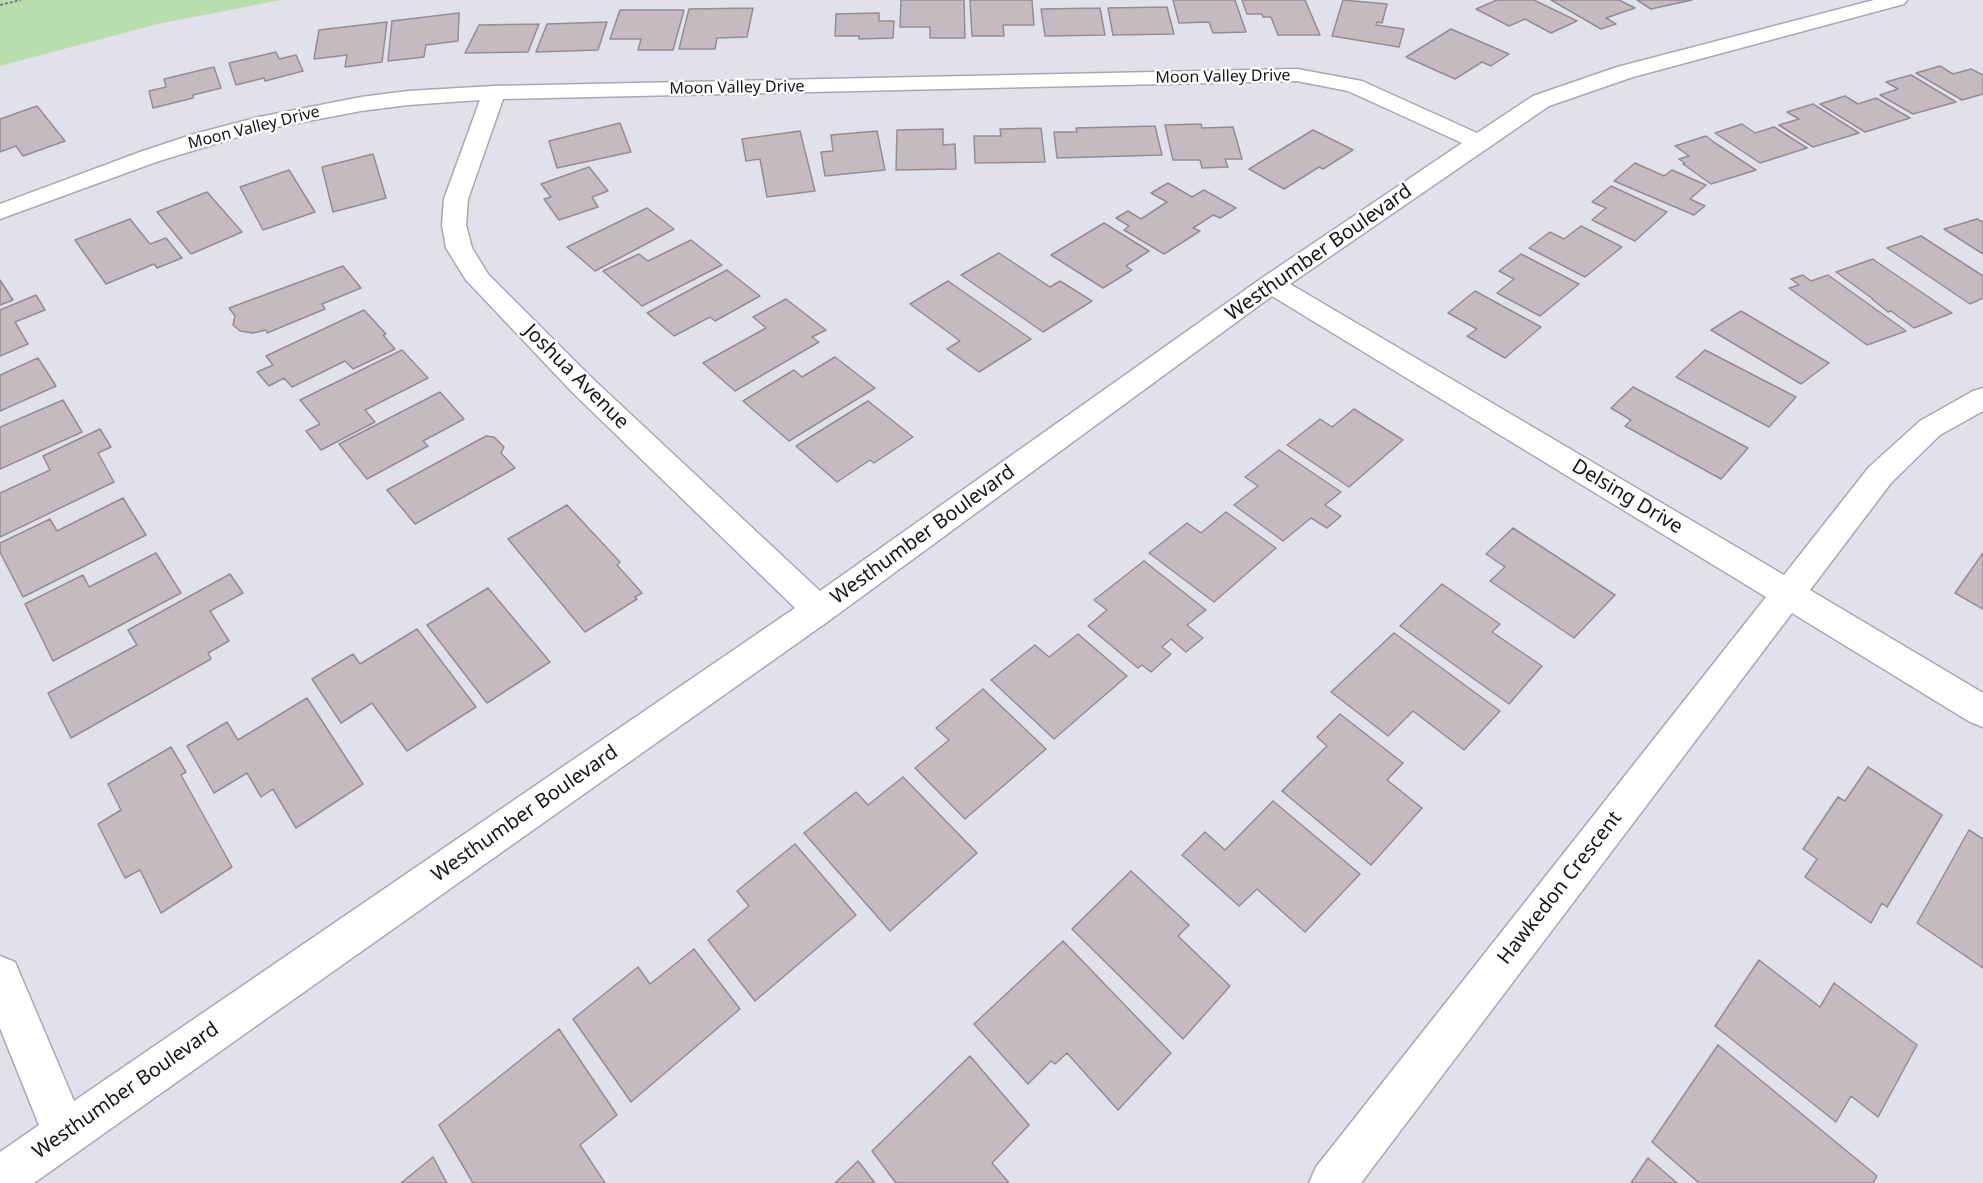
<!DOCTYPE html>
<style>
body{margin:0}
canvas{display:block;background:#e1e1eb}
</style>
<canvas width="1983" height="1183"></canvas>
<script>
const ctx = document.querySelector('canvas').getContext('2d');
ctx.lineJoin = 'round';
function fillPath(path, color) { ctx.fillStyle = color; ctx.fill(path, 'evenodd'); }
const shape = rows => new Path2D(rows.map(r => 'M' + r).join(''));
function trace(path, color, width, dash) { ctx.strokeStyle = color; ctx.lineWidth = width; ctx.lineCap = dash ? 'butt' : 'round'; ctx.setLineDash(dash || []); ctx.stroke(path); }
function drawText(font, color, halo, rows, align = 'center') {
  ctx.font = font + ' "Noto Sans",sans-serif'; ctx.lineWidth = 5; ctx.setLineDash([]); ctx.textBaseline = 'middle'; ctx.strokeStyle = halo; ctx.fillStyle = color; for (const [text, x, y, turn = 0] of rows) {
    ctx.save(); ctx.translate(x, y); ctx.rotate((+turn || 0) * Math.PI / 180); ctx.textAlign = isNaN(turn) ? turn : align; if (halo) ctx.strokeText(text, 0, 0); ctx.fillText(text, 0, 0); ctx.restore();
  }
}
fillPath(shape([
 [0,0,281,0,158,24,0,66]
]), '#baddae');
const building = shape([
 [901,0,964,0,965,38,930,38,930,27,900,27,901,0],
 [970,0,1032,0,1034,25,1003,25,1004,36,972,36,970,0],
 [1173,0,1235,0,1246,32,1213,33,1209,22,1179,23,1173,0],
 [1242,0,1305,0,1320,35,1278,35,1271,17,1263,17,1262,14,1247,14,1242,0],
 [1343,0,1387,4,1382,23,1377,22,1376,25,1404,29,1399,47,1332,36,1343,0],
 [1497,0,1534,0,1577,21,1551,33,1525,19,1509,26,1476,9,1497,0],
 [1551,0,1619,0,1635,8,1606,18,1616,24,1601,29,1551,0],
 [1637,0,1692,0,1651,9,1637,0],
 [1167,7,1174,34,1113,35,1108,8,1167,7],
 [753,8,747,37,717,38,715,49,679,49,689,9,753,8],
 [1100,8,1105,35,1045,36,1041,9,1100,8],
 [620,10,684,10,673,50,638,50,641,39,610,39,620,10],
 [459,13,458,41,426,45,424,57,388,61,392,21,459,13],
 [879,13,879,21,894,21,893,38,859,39,859,36,835,36,836,14,879,13],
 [387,22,382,62,345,67,347,55,314,59,319,30,387,22],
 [607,22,598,50,536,52,547,24,607,22],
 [539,24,528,52,465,53,479,25,539,24],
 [1451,29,1509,54,1491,66,1482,62,1455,79,1406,57,1451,29],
 [276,52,279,59,296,55,303,71,265,81,264,78,236,85,229,63,276,52],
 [1940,66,1953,74,1971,69,1983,75,1983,94,1962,100,1916,73,1940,66],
 [214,67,221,88,193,95,193,98,153,108,149,91,166,87,164,79,214,67],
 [1911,75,1956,102,1913,114,1880,95,1898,89,1886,82,1911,75],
 [1845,96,1858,104,1876,98,1910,118,1865,132,1820,104,1845,96],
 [1813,104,1859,133,1813,147,1779,125,1799,119,1787,112,1813,104],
 [37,106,65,141,23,156,16,146,0,152,0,119,37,106],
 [620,123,631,152,557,168,549,141,620,123],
 [1201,124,1202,128,1233,127,1242,159,1225,159,1228,167,1202,168,1200,160,1173,160,1165,125,1201,124],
 [1742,124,1755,133,1774,127,1807,148,1760,163,1715,133,1742,124],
 [1155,126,1162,155,1057,158,1054,132,1077,132,1076,128,1155,126],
 [1041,128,1045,162,975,163,974,136,1001,136,1000,129,1041,128],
 [943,129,943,145,955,144,956,169,896,170,897,130,943,129],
 [1313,130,1353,150,1323,169,1319,167,1284,189,1249,169,1313,130],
 [800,131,815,191,767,197,760,159,746,161,742,139,800,131],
 [877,131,885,170,825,176,821,152,833,151,831,135,877,131],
 [1706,136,1715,143,1756,170,1711,184,1683,164,1685,163,1679,159,1689,156,1675,146,1706,136],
 [373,154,386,198,333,212,322,167,373,154],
 [1635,163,1664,176,1672,170,1706,185,1690,199,1705,206,1694,215,1614,181,1635,163],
 [589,167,608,191,592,197,598,207,559,220,544,199,551,197,541,184,589,167],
 [289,170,315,212,263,230,240,187,289,170],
 [1168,183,1192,197,1204,190,1236,208,1220,218,1213,215,1193,228,1200,231,1164,254,1124,230,1129,226,1116,218,1128,211,1141,219,1167,202,1151,193,1168,183],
 [1611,186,1667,212,1635,241,1592,220,1606,208,1592,202,1611,186],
 [207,192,242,232,191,254,157,212,207,192],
 [647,208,674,229,595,271,567,247,647,208],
 [130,219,150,244,166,238,182,258,157,268,154,264,106,284,75,240,130,219],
 [1977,219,1983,222,1983,254,1944,229,1977,219],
 [1104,223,1149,251,1126,266,1132,270,1103,288,1051,255,1104,223],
 [1581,226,1622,247,1585,277,1529,248,1550,232,1564,239,1581,226],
 [1921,236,1983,276,1983,298,1970,304,1887,248,1921,236],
 [691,240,722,265,642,306,603,271,639,254,648,261,691,240],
 [999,253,1050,287,1060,281,1092,301,1043,332,961,275,999,253],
 [1521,254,1579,284,1540,316,1497,293,1514,279,1499,271,1521,254],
 [1873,259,1877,262,1952,313,1914,328,1891,311,1888,312,1872,299,1873,299,1836,272,1873,259],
 [343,266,361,288,322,304,325,309,267,333,266,330,253,333,240,331,233,325,235,316,229,308,343,266],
 [727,270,760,296,715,321,710,317,674,336,647,313,727,270],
 [1803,275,1811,281,1828,275,1906,331,1867,345,1789,288,1799,285,1791,279,1803,275],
 [0,280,13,300,0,305,0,280],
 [948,281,1031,339,979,372,947,349,960,341,910,304,948,281],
 [1475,291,1541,327,1505,358,1467,336,1477,329,1448,313,1475,291],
 [36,295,45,310,15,322,28,344,0,356,0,310,36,295],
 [786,299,826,330,812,337,819,342,735,391,703,363,766,328,753,317,786,299],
 [364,310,386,334,383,335,395,349,353,369,345,361,292,387,284,378,269,386,257,372,273,365,266,356,364,310],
 [1741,311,1829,363,1801,384,1711,330,1741,311],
 [402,350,428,378,365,410,375,422,321,450,306,431,320,424,300,400,402,350],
 [1705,350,1796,397,1769,427,1676,377,1705,350],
 [835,357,875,388,789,441,743,401,794,370,802,377,835,357],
 [38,358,56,386,0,411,0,375,38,358],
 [1633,387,1748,448,1721,479,1625,426,1631,420,1611,408,1633,387],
 [440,392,464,419,423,441,428,446,367,479,339,444,440,392],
 [63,400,82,432,0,469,0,427,63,400],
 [868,401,913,437,874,463,870,460,837,482,796,446,868,401],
 [1354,409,1403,440,1349,487,1287,445,1320,419,1332,427,1354,409],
 [100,429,111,447,98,453,114,482,0,537,0,493,50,470,43,456,100,429],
 [486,436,494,437,504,447,501,453,515,468,415,524,387,490,486,436],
 [1279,450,1341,492,1325,505,1341,516,1327,528,1311,518,1283,541,1234,505,1258,486,1245,477,1279,450],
 [123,498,146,535,23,597,0,552,0,543,50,519,57,531,123,498],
 [567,505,620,562,617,565,642,593,635,597,637,599,585,632,508,539,567,505],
 [1226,512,1276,548,1214,602,1149,553,1187,523,1201,533,1226,512],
 [1513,528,1615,595,1574,638,1490,581,1505,567,1486,554,1513,528],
 [156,553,181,593,53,661,25,604,83,575,89,587,156,553],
 [1983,553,1983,609,1955,593,1983,553],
 [1144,561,1206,610,1187,625,1203,638,1186,652,1171,639,1162,647,1171,654,1151,672,1142,665,1138,668,1088,626,1107,610,1094,600,1144,561],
 [230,574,243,593,210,611,229,641,208,653,211,659,71,738,48,693,137,645,128,630,230,574],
 [1442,584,1500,624,1492,632,1542,666,1509,704,1400,626,1442,584],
 [488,588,550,662,487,703,427,625,488,588],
 [417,629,476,707,407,751,372,703,341,723,312,679,353,654,360,664,417,629],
 [1394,633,1500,711,1464,750,1413,711,1388,736,1331,692,1394,633],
 [1078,634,1127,676,1054,739,991,680,1035,645,1049,657,1078,634],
 [983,689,1046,749,965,819,915,768,949,740,936,728,983,689],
 [307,698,363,784,296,828,273,789,261,797,247,773,214,793,187,746,227,722,238,740,307,698],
 [1340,714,1403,763,1387,780,1422,808,1371,865,1282,791,1327,746,1317,737,1340,714],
 [171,747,186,772,181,775,232,867,161,913,140,870,125,878,98,824,121,810,108,784,171,747],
 [1868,767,1942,815,1887,907,1882,903,1871,923,1805,877,1817,859,1803,849,1838,797,1845,801,1868,767],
 [903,777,977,853,890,931,804,833,856,792,868,805,903,777],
 [1273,801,1360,874,1305,932,1257,889,1239,906,1182,855,1205,832,1225,850,1273,801],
 [1969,830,1983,839,1983,968,1917,923,1969,830],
 [795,844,856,915,755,1001,708,940,749,906,737,891,795,844],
 [1131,871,1189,925,1178,936,1230,986,1183,1039,1072,929,1131,871],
 [1063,941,1171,1053,1118,1110,1067,1053,1055,1064,1051,1061,1028,1084,974,1024,1063,941],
 [694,949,740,1009,631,1102,573,1019,638,967,650,984,694,949],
 [1759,960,1820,1007,1834,983,1917,1045,1878,1117,1851,1096,1836,1122,1715,1026,1759,960],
 [559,1029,617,1115,580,1145,605,1183,473,1183,439,1125,559,1029],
 [1718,1045,1877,1176,1873,1183,1699,1183,1652,1142,1718,1045],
 [970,1056,1029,1125,992,1163,1009,1183,896,1183,872,1151,970,1056],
 [433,1157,447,1183,401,1183,433,1157],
 [1648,1158,1677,1183,1631,1183,1648,1158],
 [858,1161,875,1183,835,1183,858,1161]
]);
fillPath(building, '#c4bac0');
trace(building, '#958c92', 1.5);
const street = shape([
 [1874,0,1907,0,1904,4,1633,77,1549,106,1290,284,1784,575,1869,467,1920,421,1973,391,1983,388,1983,411,1940,435,1891,483,1810,590,1983,693,1983,727,1970,722,1792,613,1361,1183,1309,1183,1316,1167,1766,597,1272,296,830,620,34,1183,0,1183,0,1152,39,1125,0,1028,0,956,15,962,74,1101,795,608,573,393,466,280,446,248,442,225,444,199,480,100,408,105,361,111,261,130,156,162,0,219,0,204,140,152,194,134,259,117,361,97,408,91,494,86,1297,69,1362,81,1477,133,1533,96,1617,67,1874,0],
 [1297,81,1348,91,1462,143,1262,278,820,591,593,379,488,274,472,248,466,225,468,199,503,99,1297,81]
]);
trace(street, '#a8a8b1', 3);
trace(shape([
 [0,5,21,0]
]), '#7a7a80', 2, [3, 2]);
fillPath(street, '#fff');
drawText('16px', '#161619', '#fff', [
 ["Moon Valley Drive",1223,77,-1],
 ["Moon Valley Drive",737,88,-1],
 ["Moon Valley Drive",254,128,-14]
]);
drawText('20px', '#161619', '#fff', [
 ["Westhumber Boulevard",1319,253,-35],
 ["Joshua Avenue",576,377,45],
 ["Delsing Drive",1627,497,31],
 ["Westhumber Boulevard",923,535,-36],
 ["Westhumber Boulevard",525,814,-35],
 ["Hawkedon Crescent",1560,888,-52],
 ["Westhumber Boulevard",126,1091,-35]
]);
</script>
